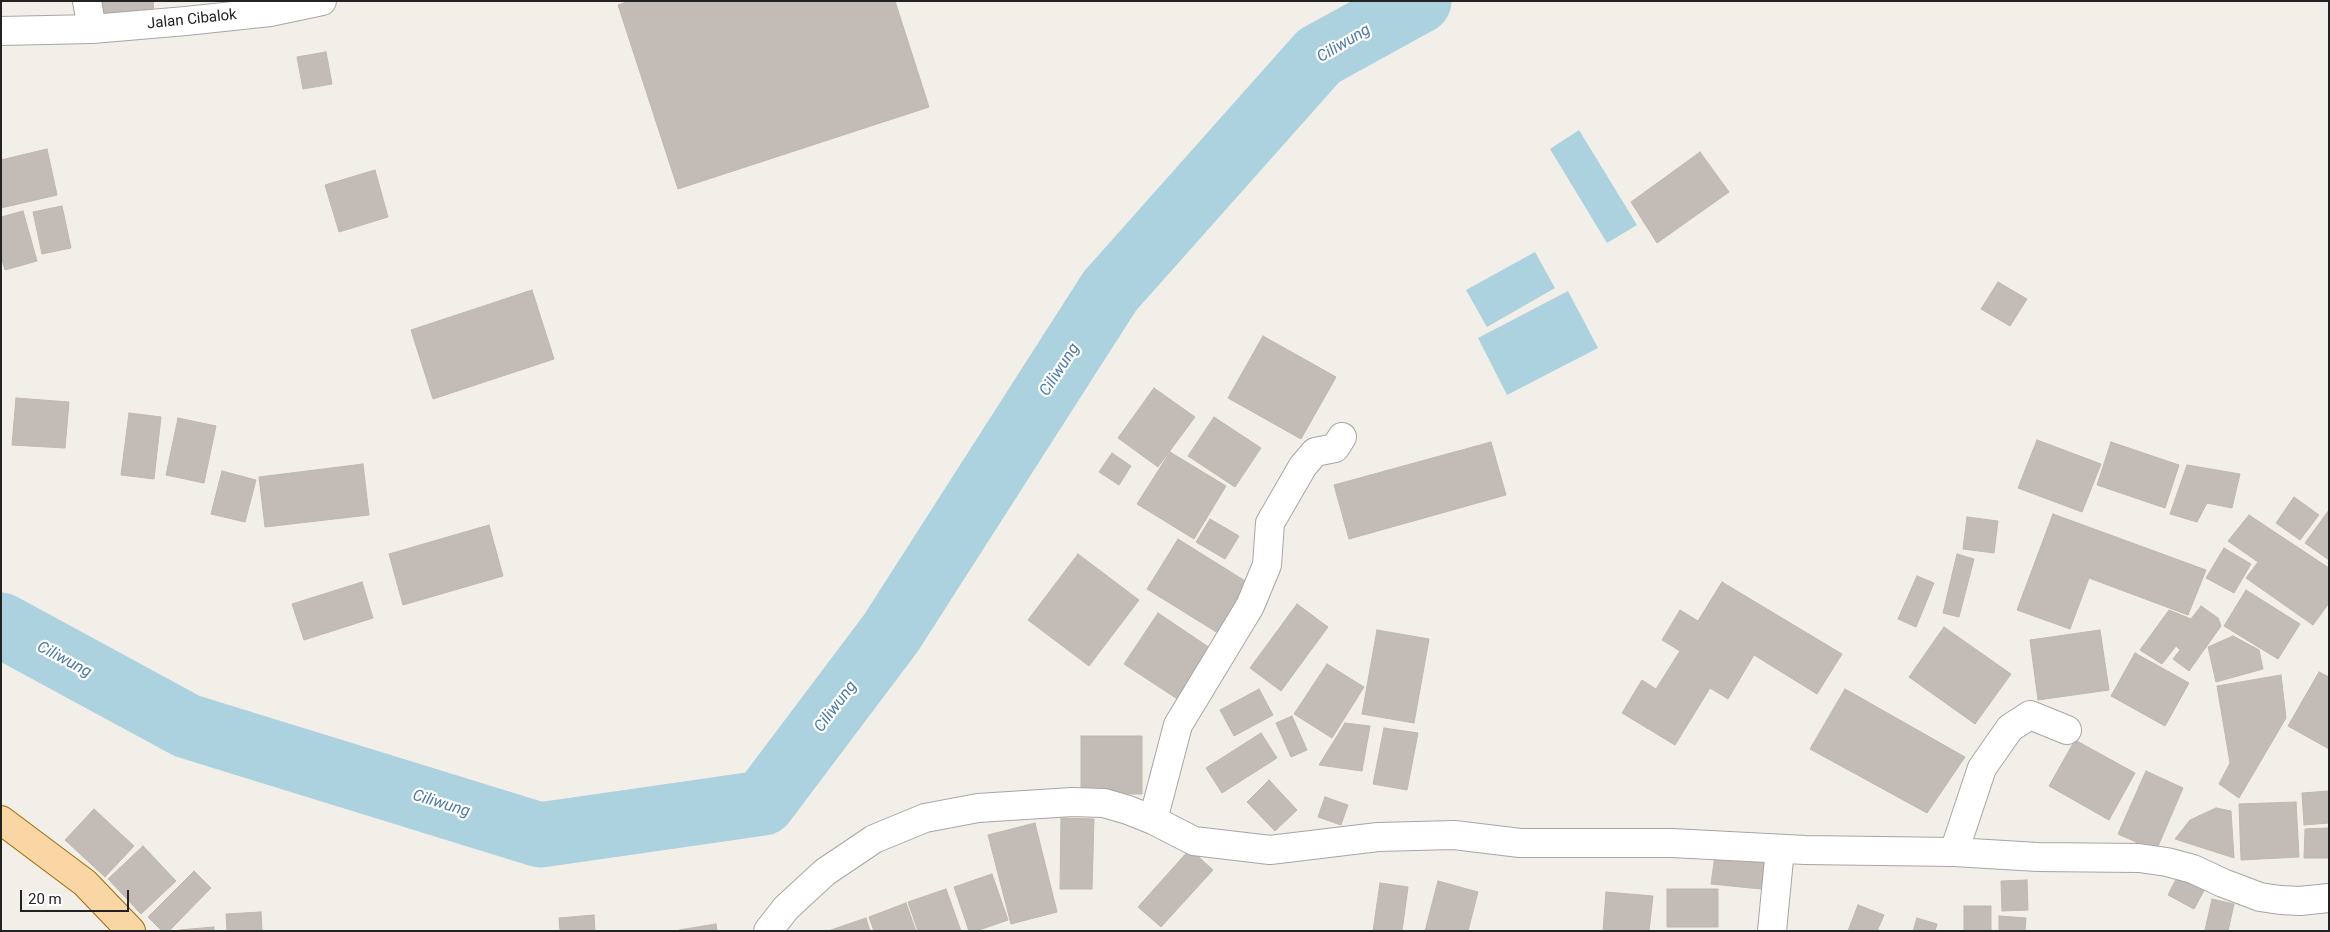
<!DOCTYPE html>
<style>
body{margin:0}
#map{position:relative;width:2330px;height:932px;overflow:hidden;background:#f2efe9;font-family:Roboto,sans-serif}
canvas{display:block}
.frame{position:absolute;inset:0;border:2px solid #222;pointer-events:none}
.scale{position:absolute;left:20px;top:890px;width:109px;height:22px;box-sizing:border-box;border:2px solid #222;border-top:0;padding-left:6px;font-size:15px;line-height:18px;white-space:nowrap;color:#222;-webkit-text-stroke:4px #fff;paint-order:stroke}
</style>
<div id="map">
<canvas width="2330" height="932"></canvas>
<div class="frame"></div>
<div class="scale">20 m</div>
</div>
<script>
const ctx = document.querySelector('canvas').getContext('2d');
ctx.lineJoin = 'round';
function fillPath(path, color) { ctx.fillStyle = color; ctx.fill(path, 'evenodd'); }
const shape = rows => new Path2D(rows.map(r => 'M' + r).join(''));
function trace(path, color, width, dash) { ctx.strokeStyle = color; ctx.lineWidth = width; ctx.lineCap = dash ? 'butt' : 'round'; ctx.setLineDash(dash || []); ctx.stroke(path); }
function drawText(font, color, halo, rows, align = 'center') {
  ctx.font = font + ' Roboto,sans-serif'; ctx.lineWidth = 4.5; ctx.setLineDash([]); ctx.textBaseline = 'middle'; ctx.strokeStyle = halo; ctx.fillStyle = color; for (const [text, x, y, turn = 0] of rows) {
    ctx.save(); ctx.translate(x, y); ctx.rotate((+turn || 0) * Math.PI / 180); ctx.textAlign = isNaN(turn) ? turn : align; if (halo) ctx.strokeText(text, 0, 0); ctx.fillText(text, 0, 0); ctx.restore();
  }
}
fillPath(shape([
 [1579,130,1637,225,1607,243,1550,149],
 [1535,252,1555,288,1487,327,1466,290],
 [1568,291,1598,348,1507,395,1478,338]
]), '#abd2de');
trace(shape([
 [1,625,187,726,540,835,763,803,891,633,1110,291,1319,56,1419,1]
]), '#abd2de', 65);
const building = shape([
 [97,1,153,1,154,14,98,16,97,1],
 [629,1,895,1,929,107,678,189,618,5,629,1],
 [326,52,332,84,303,89,297,57,326,52],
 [47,149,57,195,1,208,1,160,47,149],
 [1700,152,1729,192,1657,243,1631,202,1700,152],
 [375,170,388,217,339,232,325,185,375,170],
 [62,206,71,248,42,254,33,212,62,206],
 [23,211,37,261,5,270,1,256,1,217,23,211],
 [1998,282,2027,299,2010,326,1981,309,1998,282],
 [532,290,554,359,433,399,411,330,532,290],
 [1263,336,1336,377,1301,439,1228,398,1263,336],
 [1154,388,1195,417,1158,467,1118,438,1154,388],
 [16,398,69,402,65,448,12,445,16,398],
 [129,413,161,417,154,479,121,475,129,413],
 [1214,417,1261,448,1235,487,1188,456,1214,417],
 [178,418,216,426,204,483,166,475,178,418],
 [2037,440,2101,464,2082,512,2018,488,2037,440],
 [1491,442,1506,495,1349,539,1334,485,1491,442],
 [2111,442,2179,465,2165,508,2097,485,2111,442],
 [1170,452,1226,486,1194,539,1137,504,1170,452],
 [1112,453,1131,466,1119,485,1099,472,1112,453],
 [363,464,369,515,265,527,259,477,363,464],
 [2187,465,2240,474,2232,508,2207,503,2197,522,2170,514,2187,465],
 [222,471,256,480,245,522,211,514,222,471],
 [2294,497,2319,515,2300,540,2276,523,2294,497],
 [2329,510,2329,560,2305,543,2329,510],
 [2053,514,2206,570,2188,615,2089,578,2070,629,2017,610,2053,514],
 [2249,515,2329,568,2329,603,2313,625,2246,578,2258,562,2228,541,2249,515],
 [1967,517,1998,521,1994,553,1963,549,1967,517],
 [1210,519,1239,536,1225,559,1196,542,1210,519],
 [489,525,503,576,403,605,389,554,489,525],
 [1178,539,1250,584,1218,633,1147,589,1178,539],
 [2224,548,2251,564,2234,593,2206,578,2224,548],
 [1078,554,1139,600,1089,666,1028,620,1078,554],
 [1957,554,1974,559,1959,617,1943,613,1957,554],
 [1917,576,1934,583,1916,627,1898,619,1917,576],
 [362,582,373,618,304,640,292,604,362,582],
 [1722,582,1842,654,1817,694,1754,655,1728,699,1710,688,1675,745,1622,713,1642,680,1656,689,1680,651,1662,640,1680,610,1698,621,1722,582],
 [2246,590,2300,624,2278,659,2224,626,2246,590],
 [1297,604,1328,627,1281,691,1250,668,1297,604],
 [2201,606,2218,618,2221,626,2189,671,2173,659,2180,650,2176,646,2162,664,2140,650,2169,610,2191,619,2201,606],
 [1158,613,1213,650,1179,700,1124,664,1158,613],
 [1944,627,2011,674,1975,724,1909,677,1944,627],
 [1377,630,1429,639,1414,723,1362,714,1377,630],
 [2100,630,2109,690,2038,700,2030,640,2100,630],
 [2233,636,2259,650,2263,669,2216,682,2208,647,2233,636],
 [2135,653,2189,683,2165,726,2111,696,2135,653],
 [1327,664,1364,687,1332,738,1294,714,1327,664],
 [2319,672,2329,677,2329,749,2288,726,2319,672],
 [2281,675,2286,718,2239,798,2219,784,2230,763,2217,686,2281,675],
 [1259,689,1273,715,1234,736,1220,710,1259,689],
 [1845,689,1965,757,1927,813,1810,749,1845,689],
 [1292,716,1307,750,1291,757,1276,723,1292,716],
 [1345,723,1370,726,1362,771,1319,765,1345,723],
 [1384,728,1418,733,1407,790,1373,784,1384,728],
 [1261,733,1277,758,1222,793,1206,768,1261,733],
 [1081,736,1142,736,1142,794,1081,794,1081,736],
 [2075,740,2135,773,2109,820,2049,786,2075,740],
 [2146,771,2183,788,2156,851,2118,834,2146,771],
 [1269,780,1297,810,1275,831,1247,802,1269,780],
 [2329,791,2329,823,2304,825,2302,793,2329,791],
 [1325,797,1348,805,1341,825,1318,817,1325,797],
 [2296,802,2299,857,2241,860,2239,804,2296,802],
 [2216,808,2231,811,2234,858,2175,839,2190,820,2216,808],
 [94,809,134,846,105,877,65,840,94,809],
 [1061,818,1094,819,1092,889,1060,889,1061,818],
 [1035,823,1057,912,1011,924,988,835,1035,823],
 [2329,828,2329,858,2304,858,2305,829,2329,828],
 [143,846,176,881,141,914,108,879,143,846],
 [1190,849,1213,870,1161,927,1138,907,1190,849],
 [1715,856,1765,862,1761,889,1711,884,1715,856],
 [194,871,211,888,169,931,162,931,148,917,194,871],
 [2179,873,2206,887,2194,909,2168,895,2179,873],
 [992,874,1008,920,976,931,969,931,954,887,992,874],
 [2027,880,2028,910,2002,911,2001,881,2027,880],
 [1438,881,1478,892,1468,931,1425,931,1438,881],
 [1380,883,1408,887,1402,931,1373,931,1380,883],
 [946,889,961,931,918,931,908,902,946,889],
 [1667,889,1718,889,1718,927,1667,927,1667,889],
 [1606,892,1653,896,1649,931,1603,931,1606,892],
 [2212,899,2234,904,2228,931,2205,930,2212,899],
 [906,903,916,931,874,931,869,917,906,903],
 [1858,905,1884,915,1877,931,1848,931,1858,905],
 [1964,906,1991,906,1991,931,1964,931,1964,906],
 [261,912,262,931,227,931,226,914,261,912],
 [594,915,595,931,560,931,559,918,594,915],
 [1999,916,2026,918,2025,931,1999,931,1999,916],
 [866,918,870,931,828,931,866,918],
 [1917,918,1937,924,1935,931,1913,931,1917,918],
 [716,924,717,931,679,931,679,930,716,924],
 [214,927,214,931,179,931,179,930,214,927]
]);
fillPath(building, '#c3bbb5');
trace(building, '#c3b6ab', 1);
const minor = shape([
 [87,1,92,29],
 [1,31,92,29,186,21,270,12,322,1],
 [1153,820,1178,725,1250,606,1267,565,1270,523,1303,466,1315,452,1335,448,1342,437],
 [1954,852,1982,768,2010,728,2030,715,2067,730],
 [768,931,786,908,825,872,874,839,925,818,978,808,1072,802,1104,803,1128,810,1153,820,1194,841,1270,850,1378,837,1454,835,1520,843,1672,843,1805,850,1954,852,2038,857,2139,858,2167,862,2193,869,2223,883,2260,897,2280,900,2300,901,2329,898],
 [1772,931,1780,849]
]);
const major = shape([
 [1,820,85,883,131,931]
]);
trace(minor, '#a6a6a6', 30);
trace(major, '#9d6b03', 30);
trace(minor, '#fff', 28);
trace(major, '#fad6a5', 28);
drawText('15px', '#222', '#fff', [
 ["Jalan Cibalok",192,20,-6]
]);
drawText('italic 16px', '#4c7aa9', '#fff', [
 ["Ciliwung",1344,44,-31],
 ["Ciliwung",1060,370,-57],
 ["Ciliwung",64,660,28],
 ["Ciliwung",836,707,-53],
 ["Ciliwung",441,804,17]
]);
</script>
